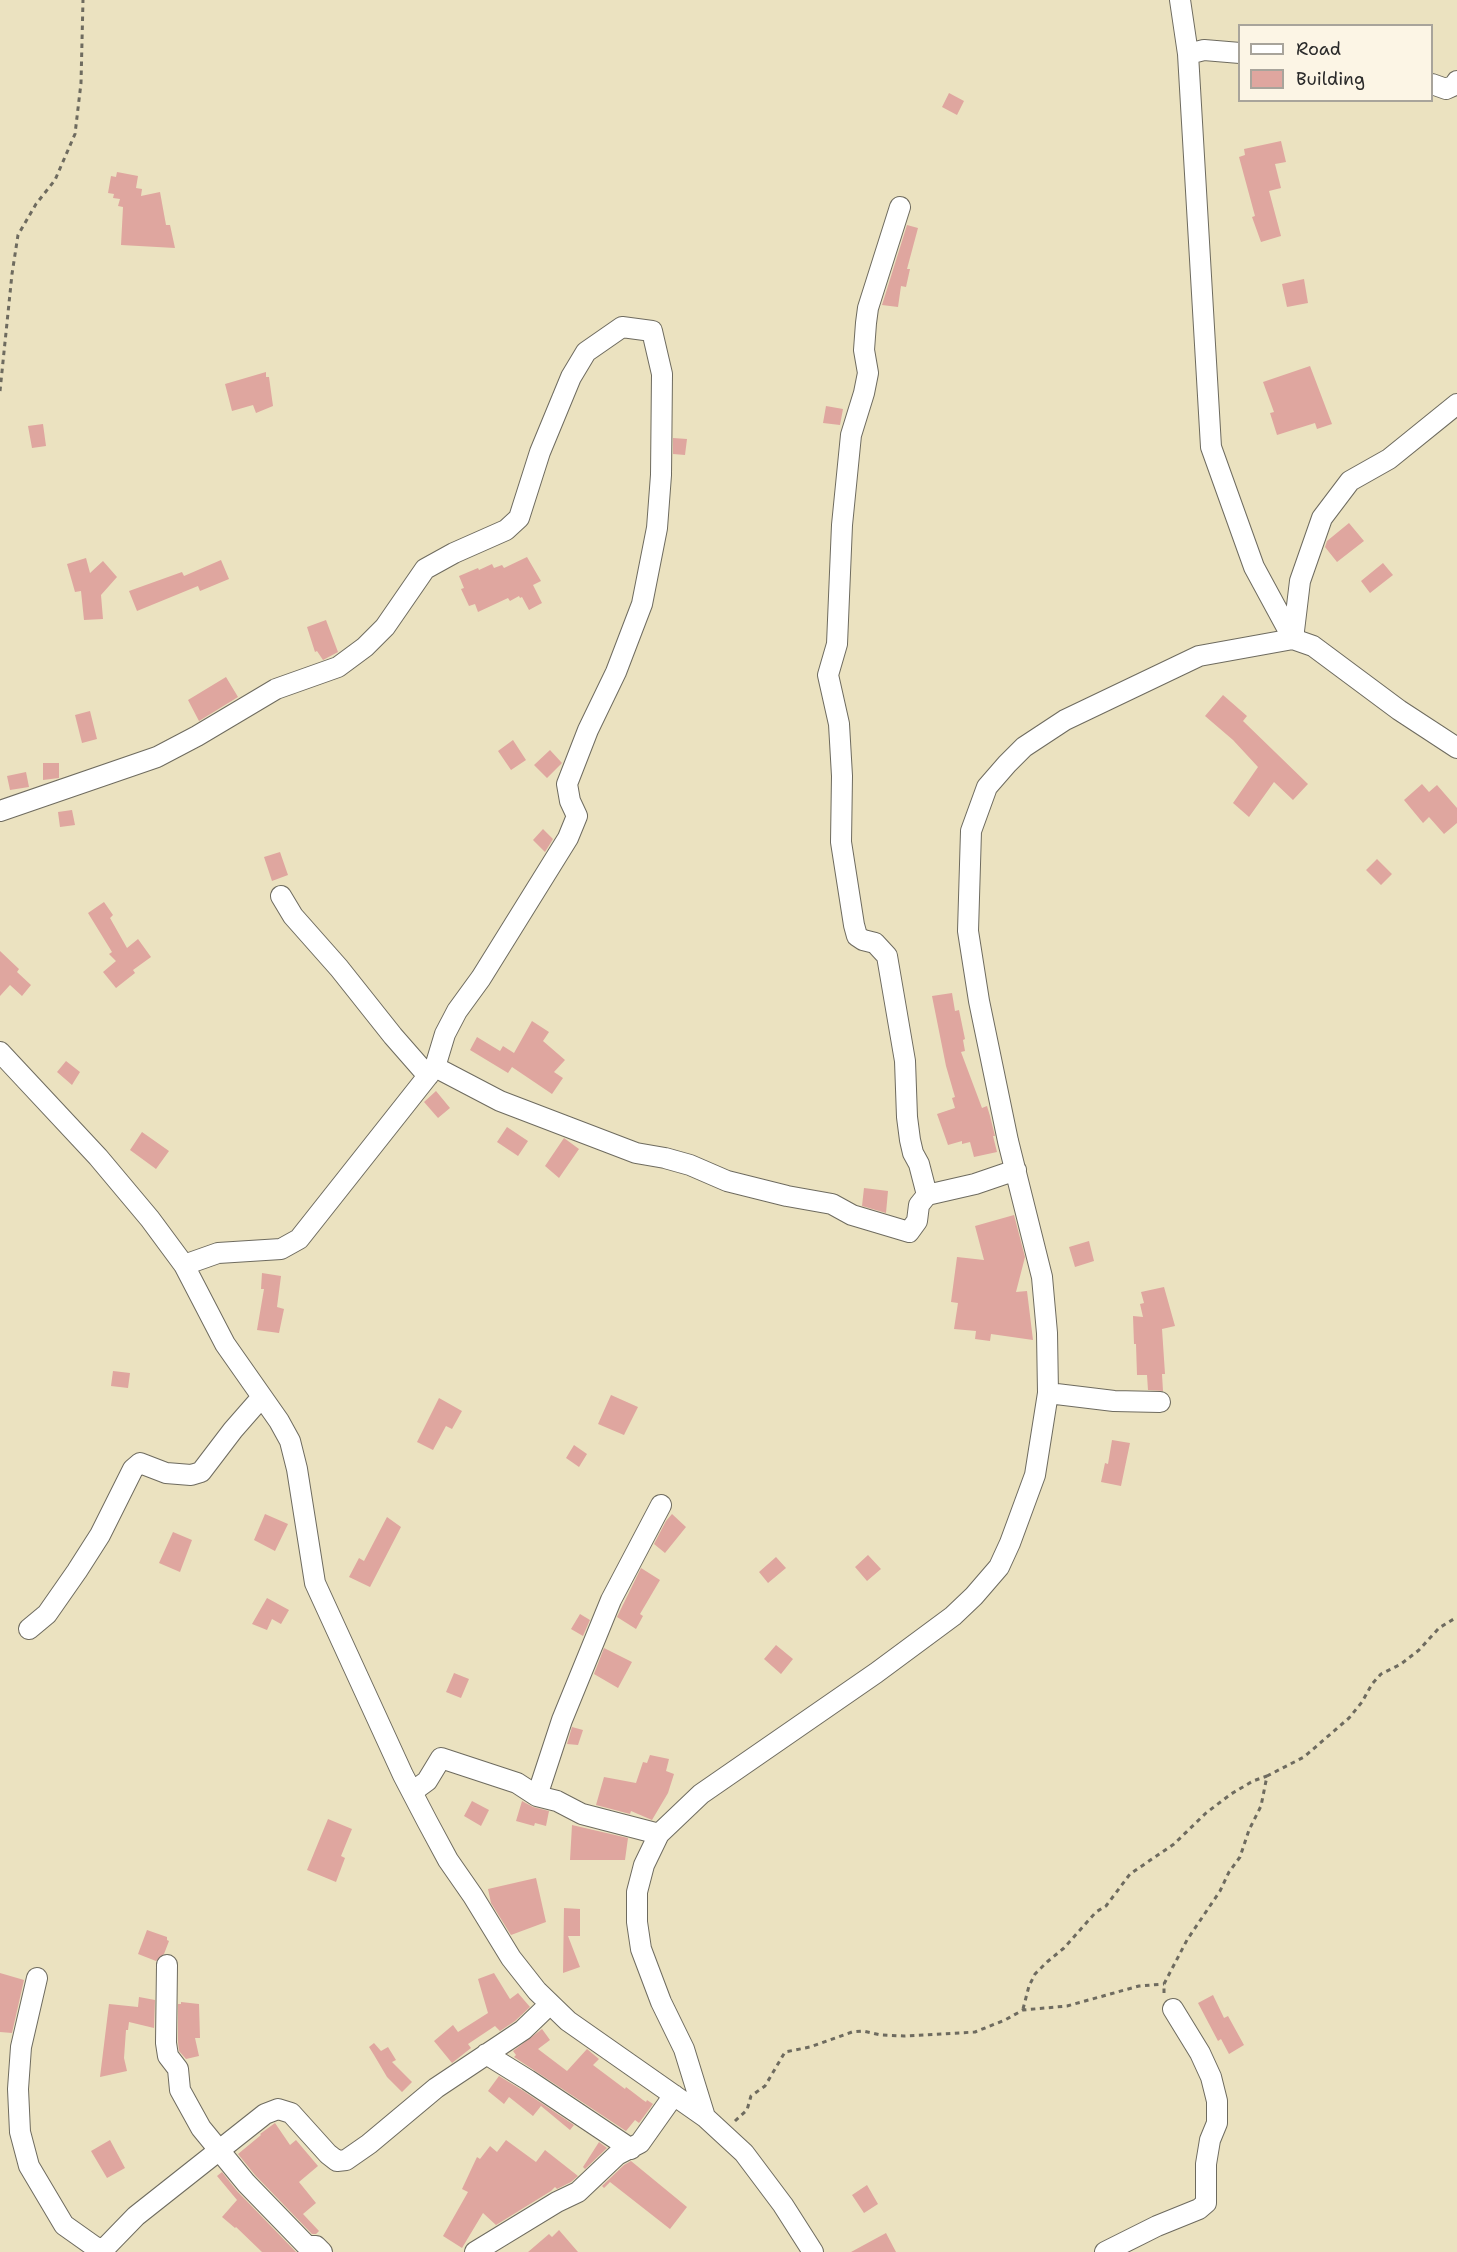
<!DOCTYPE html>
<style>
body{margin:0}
#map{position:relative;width:1457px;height:2252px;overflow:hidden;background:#ebe2c0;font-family:"Shantell Sans",sans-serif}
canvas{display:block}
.legend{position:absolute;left:1238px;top:24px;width:195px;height:78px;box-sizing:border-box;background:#fcf5e5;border:2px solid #a8a49b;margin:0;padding:8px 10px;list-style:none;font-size:18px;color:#2b2b2b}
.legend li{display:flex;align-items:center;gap:12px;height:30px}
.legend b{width:30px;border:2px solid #a8a49b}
</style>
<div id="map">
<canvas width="1457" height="2252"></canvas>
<ul class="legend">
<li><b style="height:8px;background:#fff"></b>Road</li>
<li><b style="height:16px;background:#dfa69f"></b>Building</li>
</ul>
</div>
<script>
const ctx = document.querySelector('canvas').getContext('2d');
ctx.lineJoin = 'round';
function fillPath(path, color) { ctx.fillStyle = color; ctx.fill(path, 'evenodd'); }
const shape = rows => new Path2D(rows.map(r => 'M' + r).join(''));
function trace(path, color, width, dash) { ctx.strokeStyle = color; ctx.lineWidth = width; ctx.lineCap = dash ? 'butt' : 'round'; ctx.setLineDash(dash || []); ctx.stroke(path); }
fillPath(shape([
 [949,93,964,101,957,115,942,107],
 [1281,141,1286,162,1275,164,1281,188,1269,191,1281,236,1261,242,1252,217,1255,216,1239,157,1245,155,1244,149],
 [117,172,138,176,136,188,142,189,141,196,160,192,166,225,170,225,175,248,121,245,123,207,118,206,120,199,113,198,114,194,108,193,111,176,116,177],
 [907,225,918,228,907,269,910,269,906,287,901,286,898,307,882,305],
 [1304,279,1308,303,1287,307,1282,284],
 [1310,366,1332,424,1317,429,1315,423,1277,435,1270,413,1274,412,1263,382],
 [266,372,266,377,269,377,273,406,256,413,253,405,232,411,225,384],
 [826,406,843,409,840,425,823,423],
 [43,424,46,446,32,448,28,426],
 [673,438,687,439,685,455,673,454],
 [1349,523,1364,541,1337,562,1325,547,1327,541],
 [527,557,541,581,533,585,542,603,529,610,522,597,520,598,519,596,510,601,508,598,478,612,475,604,469,606,461,589,464,588,459,576,478,568,479,570,492,564,494,568,502,565,504,568],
 [86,558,90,573,103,561,117,577,101,595,103,619,84,620,81,591,75,592,67,564],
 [221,560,229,579,200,591,198,586,137,611,129,591,182,572,184,576],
 [1383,563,1393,575,1370,593,1361,581],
 [326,620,338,652,323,660,317,651,315,652,307,627],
 [226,677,238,697,199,721,188,700],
 [1223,695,1247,716,1243,721,1308,784,1293,800,1274,782,1249,817,1233,803,1258,767,1233,740,1205,716],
 [90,711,97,739,82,743,75,715],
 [513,740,526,760,511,770,498,751],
 [550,750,562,763,547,778,534,765],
 [43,763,59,763,59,778,43,780],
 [26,772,29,787,10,790,7,776],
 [1422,784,1429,792,1437,785,1457,808,1457,823,1444,834,1429,817,1423,823,1404,800],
 [72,810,75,825,60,827,58,812],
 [543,829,553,839,545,852,533,840],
 [280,852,288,875,272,881,264,857],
 [1377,859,1392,874,1381,885,1366,870],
 [104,902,113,915,110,918,127,948,138,939,151,957,133,970,135,973,116,988,103,972,116,961,109,954,112,952,88,913],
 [0,951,19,969,17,972,31,985,22,996,10,985,0,996],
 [952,993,955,1011,959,1010,965,1039,963,1040,965,1051,961,1052,982,1108,987,1106,990,1116,995,1136,993,1136,997,1152,974,1157,970,1142,962,1144,962,1141,948,1145,937,1114,955,1108,952,1098,955,1097,946,1066,932,996],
 [532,1021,549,1032,543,1041,565,1060,554,1072,563,1078,552,1094,512,1067,508,1073,470,1050,477,1037,500,1051,503,1046,514,1053],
 [66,1061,80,1072,72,1085,57,1072],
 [436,1091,450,1108,438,1118,424,1102],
 [507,1127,528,1141,518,1156,497,1142],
 [142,1132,169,1151,156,1169,130,1150],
 [564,1138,579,1149,559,1178,545,1166],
 [864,1188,888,1191,886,1213,862,1206],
 [1014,1215,1025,1257,1016,1292,1027,1291,1033,1340,991,1334,990,1341,975,1339,976,1331,954,1329,958,1303,951,1302,957,1257,984,1260,975,1226],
 [1089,1241,1094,1261,1075,1267,1069,1247],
 [262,1273,281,1276,277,1307,284,1309,279,1333,257,1330,264,1289,261,1289],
 [1164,1287,1175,1326,1162,1329,1165,1374,1162,1374,1163,1391,1148,1390,1147,1375,1137,1375,1136,1344,1134,1344,1133,1316,1143,1317,1140,1304,1144,1303,1141,1292],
 [113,1371,130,1373,128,1388,111,1386],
 [611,1395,638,1407,624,1435,598,1424],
 [439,1398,462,1411,452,1429,446,1426,433,1450,417,1442],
 [1112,1440,1130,1443,1121,1486,1101,1482,1105,1463,1108,1464],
 [574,1445,587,1454,579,1467,566,1458],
 [265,1514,288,1524,275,1551,254,1540],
 [672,1514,686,1527,665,1553,654,1544,666,1521],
 [387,1517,401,1527,370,1587,349,1577,359,1558,364,1561],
 [173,1532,192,1540,180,1572,159,1563],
 [868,1555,881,1569,867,1581,855,1567],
 [776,1557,786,1568,768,1583,759,1572],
 [641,1568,660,1580,640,1614,643,1616,636,1629,617,1617],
 [267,1598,289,1610,281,1624,272,1619,267,1630,252,1624],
 [580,1614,590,1620,583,1636,571,1629],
 [776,1645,793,1659,781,1674,764,1659],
 [604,1648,632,1662,618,1688,594,1674],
 [454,1673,469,1679,461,1698,446,1692],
 [572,1727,583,1730,578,1745,567,1744],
 [650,1755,669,1759,666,1771,674,1774,668,1793,652,1820,631,1811,630,1814,596,1805,604,1777,636,1783,643,1762,647,1763],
 [472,1801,489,1810,481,1826,464,1816],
 [522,1801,533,1807,549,1811,546,1826,535,1823,534,1826,516,1821],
 [328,1819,352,1829,341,1856,345,1858,336,1882,307,1870],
 [572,1825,628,1838,625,1860,570,1860],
 [536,1878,546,1922,511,1935,491,1903,488,1889],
 [564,1908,580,1909,580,1936,568,1936,580,1967,563,1973],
 [147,1930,167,1937,167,1940,169,1941,164,1954,156,1961,138,1954],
 [0,1973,24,1980,12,2033,0,2032],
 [494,1973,510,1999,518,1993,530,2007,515,2021,500,2031,495,2026,468,2044,471,2048,452,2063,434,2041,453,2025,458,2032,488,2013,478,1979],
 [1213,1995,1224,2018,1228,2016,1244,2045,1229,2054,1221,2039,1218,2041,1198,2003],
 [139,1997,155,2000,154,2028,129,2022,128,2030,126,2030,124,2058,127,2071,100,2077,109,2004,138,2007],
 [181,2002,199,2004,200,2038,195,2038,199,2056,186,2059,179,2051,178,2042,178,2004,181,2004],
 [542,2029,550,2040,538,2049,567,2071,587,2049,599,2059,593,2065,625,2089,626,2087,643,2100,646,2102,647,2100,653,2104,639,2123,635,2120,626,2131,514,2057,516,2055,513,2051],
 [374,2043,381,2051,388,2047,396,2060,392,2062,412,2082,402,2092,387,2077,374,2055,369,2047],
 [499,2076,522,2090,574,2125,570,2130,541,2106,533,2116,509,2097,504,2104,488,2091],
 [275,2123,290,2145,296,2140,318,2166,299,2182,316,2203,303,2214,319,2231,316,2234,312,2234,255,2175,238,2154,261,2135,260,2134],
 [110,2140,125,2168,107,2178,91,2151],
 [506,2140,536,2162,545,2150,578,2176,571,2182,557,2189,555,2187,551,2191,496,2225,483,2213,462,2248,443,2236,468,2192,462,2189,477,2157,480,2159,490,2146,497,2152],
 [599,2142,607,2148,585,2169,583,2167],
 [631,2161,687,2207,670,2229,610,2182,604,2188,602,2186,624,2165],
 [222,2172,237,2191,296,2252,262,2252,236,2227,235,2228,222,2217,237,2200,217,2176],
 [867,2185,878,2204,864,2213,852,2195],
 [559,2230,578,2252,528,2252,549,2234,552,2237],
 [886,2233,896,2252,851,2252]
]), '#dfa69f');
const minor = shape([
 [1180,0,1188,54,1211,447,1254,567,1293,639],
 [1188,54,1204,50,1240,53],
 [1432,84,1446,89,1455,85,1457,81],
 [900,207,868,308,866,323,864,350,868,373,864,393,851,435,842,525,837,644,828,675,839,724,842,776,841,842,854,925,857,936,863,940,875,943,887,956,905,1061,907,1117,910,1140,913,1153,919,1164,927,1195],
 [1293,639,1300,581,1322,518,1350,481,1389,459,1457,404],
 [0,811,157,757,197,736,276,689,338,667,365,647,385,627,425,569,454,553,506,530,519,518,540,452,571,377,586,352,622,327,652,331,662,374,661,475,657,528,642,604,616,672,588,730,567,784,570,801,577,816,568,838,481,978,457,1011,445,1034,435,1067,299,1239,281,1249,218,1253,184,1265],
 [281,896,293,916,339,968,393,1036,428,1076],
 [0,1052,98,1157,150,1219,184,1265,225,1344,279,1421,290,1441,297,1469,315,1583,403,1775,427,1821,448,1860,473,1896,511,1958,537,1991,568,2021,705,2117],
 [435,1067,500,1101,636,1153,665,1158,690,1165,727,1181,787,1196,832,1204,852,1215,909,1232,917,1221,919,1205,927,1195,975,1184,1016,1170],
 [1048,1393,1114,1401,1160,1402],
 [29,1629,47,1614,77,1571,100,1535,133,1469,140,1463,166,1473,191,1475,201,1472,233,1430,261,1398],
 [412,1792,427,1781,441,1758,517,1783,537,1796,557,1801,582,1814,659,1834],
 [537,1796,562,1720,611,1600,661,1505],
 [167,1965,166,2043,168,2056,178,2069,180,2090,201,2128,246,2183,307,2246,316,2246,322,2252],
 [37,1978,21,2047,18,2089,20,2132,29,2166,64,2225,95,2247,104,2249,136,2216,265,2114,278,2109,291,2113,328,2154,337,2161,346,2160,369,2144,436,2088,523,2030,550,2004],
 [486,2054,528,2080,631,2149],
 [475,2252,557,2202,578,2192,617,2155,640,2143,674,2095],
 [813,2252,783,2205,744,2153,705,2117,684,2049,661,2002,641,1949,637,1922,637,1892,644,1865,659,1834,701,1794,876,1673,953,1616,974,1596,999,1567,1010,1543,1035,1475,1048,1393,1047,1333,1042,1277,1008,1141,979,1001,968,931,971,831,987,787,1007,764,1024,747,1065,720,1199,656,1293,639,1313,646,1399,710,1457,748],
 [1105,2252,1157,2226,1199,2209,1206,2203,1206,2164,1210,2140,1217,2123,1217,2101,1211,2077,1200,2053,1173,2009]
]);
trace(minor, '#6e6b5f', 22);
trace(shape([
 [0,391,12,274,18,235,36,204,55,180,75,134,81,83,83,0],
 [1164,1993,1164,1984,1187,1940,1220,1891,1229,1872,1240,1857,1249,1830,1261,1806,1267,1776,1304,1757,1349,1718,1362,1702,1372,1684,1381,1674,1401,1664,1419,1650,1439,1628,1457,1617],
 [1023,2009,1029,1986,1035,1974,1047,1962,1064,1948,1096,1912,1106,1906,1130,1874,1174,1844,1206,1813,1231,1794,1253,1781,1267,1776],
 [735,2121,747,2110,751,2096,765,2086,785,2052,810,2047,852,2032,863,2031,881,2035,904,2036,975,2032,1005,2020,1023,2010,1067,2006,1139,1986,1164,1984]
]), '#6e6b5f', 3, [4.5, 4.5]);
trace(minor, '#fff', 20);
</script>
